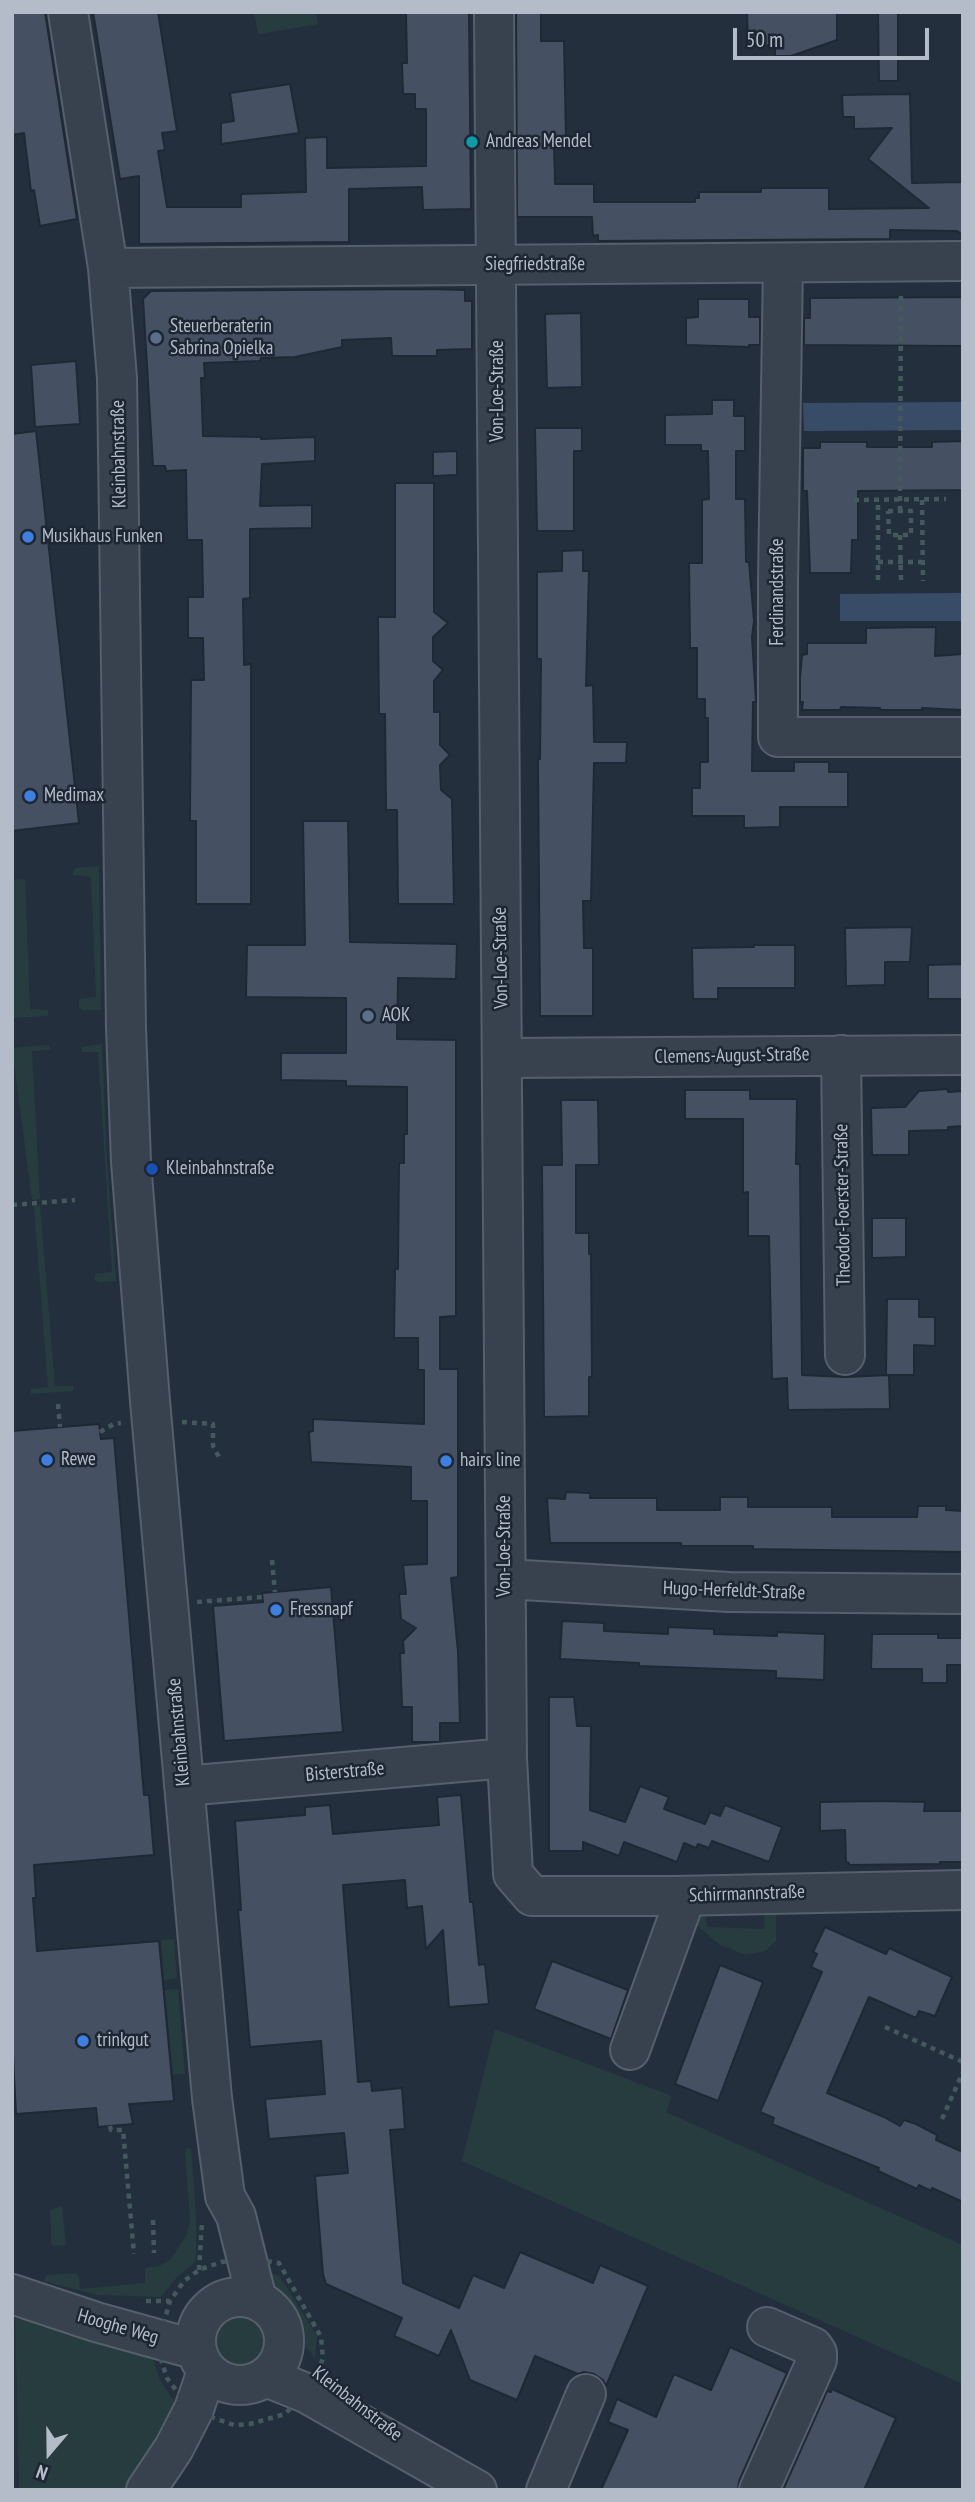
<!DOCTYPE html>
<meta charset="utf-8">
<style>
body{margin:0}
#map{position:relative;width:975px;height:2502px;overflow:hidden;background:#242f3e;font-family:"PT Sans Narrow",sans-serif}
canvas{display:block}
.frame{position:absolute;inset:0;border:14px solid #b4bcc9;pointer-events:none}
.north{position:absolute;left:14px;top:2418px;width:70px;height:70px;-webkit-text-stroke:5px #1d2633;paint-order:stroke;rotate:200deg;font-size:19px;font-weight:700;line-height:28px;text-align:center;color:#b4bcc9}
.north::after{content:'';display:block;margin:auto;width:24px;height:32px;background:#b4bcc9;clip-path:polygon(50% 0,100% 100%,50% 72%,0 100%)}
.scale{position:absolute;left:733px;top:28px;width:196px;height:32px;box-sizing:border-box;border:4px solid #b4bcc9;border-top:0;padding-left:9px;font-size:21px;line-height:24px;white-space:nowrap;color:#b4bcc9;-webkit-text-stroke:5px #1d2633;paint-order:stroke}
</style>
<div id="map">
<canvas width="975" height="2502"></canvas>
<div class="frame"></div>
<div class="north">N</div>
<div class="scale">50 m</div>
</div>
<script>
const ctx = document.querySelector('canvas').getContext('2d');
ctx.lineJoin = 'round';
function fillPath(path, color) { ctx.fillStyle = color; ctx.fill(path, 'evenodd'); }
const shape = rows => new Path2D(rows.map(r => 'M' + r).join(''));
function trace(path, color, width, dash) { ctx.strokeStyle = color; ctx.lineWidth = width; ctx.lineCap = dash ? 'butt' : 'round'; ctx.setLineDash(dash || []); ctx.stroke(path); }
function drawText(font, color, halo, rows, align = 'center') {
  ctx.font = font + ' "PT Sans Narrow",sans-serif'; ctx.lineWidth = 5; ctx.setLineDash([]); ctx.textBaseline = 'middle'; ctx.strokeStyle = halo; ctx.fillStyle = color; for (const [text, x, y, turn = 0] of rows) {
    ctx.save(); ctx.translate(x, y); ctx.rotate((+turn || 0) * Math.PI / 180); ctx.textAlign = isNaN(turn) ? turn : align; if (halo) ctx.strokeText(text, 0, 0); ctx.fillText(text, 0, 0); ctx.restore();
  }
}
fillPath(shape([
 [254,12,316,12,318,24,258,34],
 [99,866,101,1010,82,1010,79,1007,79,999,96,997,91,877,73,875,73,872,76,868],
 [25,879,30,1009,48,1010,48,1016,12,1018,12,880],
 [102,1044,107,1162,116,1281,99,1282,95,1280,95,1274,112,1272,98,1052,82,1052,81,1047],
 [49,1045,50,1050,32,1051,40,1199,32,1200,12,1048],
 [34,1206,40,1206,55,1386,73,1386,73,1391,31,1394,31,1389,48,1387],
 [692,1908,705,1908,707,1927,764,1929,765,1908,776,1908,776,1941,765,1951,746,1955,720,1945,694,1923],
 [174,1939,177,1978,164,1980,161,1940],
 [178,1989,185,2074,173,2075,165,1990],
 [495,2029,672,2096,666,2112,963,2245,963,2384,462,2161],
 [191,2148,196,2213,196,2258,194,2263,177,2277,161,2297,97,2295,43,2281,47,2275,76,2273,79,2276,80,2289,145,2283,145,2268,159,2266,171,2259,187,2234,190,2220,185,2153,186,2149],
 [62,2206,66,2245,54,2246,51,2243,50,2210],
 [261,2268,280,2277,317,2336,315,2358,301,2340,300,2327,292,2307,272,2290],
 [15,2310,152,2346,153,2359,160,2380,171,2397,182,2407,132,2490,19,2490],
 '213 2341a29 29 0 1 1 58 0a29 29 0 1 1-58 0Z'
]), '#263c3f');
fillPath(shape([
 [963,402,963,430,804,431,803,403],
 [961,593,961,621,840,621,840,594]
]), '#394c67');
const building = shape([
 [12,12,45,12,77,219,40,226,34,190,31,191,24,133,12,135,12,12],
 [93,12,158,12,177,131,162,133,165,150,158,151,167,207,241,207,241,194,306,192,305,138,327,137,327,168,426,166,426,109,415,109,415,94,403,94,402,63,407,63,406,12,469,12,471,209,423,210,422,187,349,189,349,242,139,244,139,176,120,179,93,12],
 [516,12,541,12,541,41,564,41,566,139,554,139,555,184,594,184,594,202,695,202,695,198,699,198,699,192,761,192,761,188,829,188,829,209,929,208,868,159,892,128,854,129,854,117,843,117,842,95,910,94,912,183,963,182,963,235,957,231,890,230,890,239,598,241,598,235,593,236,592,217,517,217,516,12],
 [747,12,837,12,837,40,791,56,775,56,775,45,748,46,747,12],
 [878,12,898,12,898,81,879,81,878,12],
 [290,84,299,133,221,144,221,123,234,121,230,93,290,84],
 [430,289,465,290,465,301,472,301,472,349,437,350,437,356,392,356,391,338,342,340,342,347,295,357,261,358,260,361,204,363,205,378,201,378,203,436,261,437,261,439,315,437,315,461,262,464,260,506,312,505,312,528,250,529,250,598,243,599,244,665,251,664,251,904,196,904,196,821,190,821,191,680,204,680,203,638,188,638,188,597,203,597,202,540,187,540,186,470,166,471,165,466,153,466,143,299,151,291,430,289],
 [963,297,963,346,804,345,804,318,810,318,810,298,963,297],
 [698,299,749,299,749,317,760,317,760,345,749,345,749,347,686,345,686,318,698,317,698,299],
 [581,313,582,387,547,388,545,314,581,313],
 [76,361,80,424,35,427,31,365,76,361],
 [712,400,734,400,734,416,745,416,745,451,736,451,736,499,745,499,746,562,749,562,754,621,752,637,756,702,753,702,752,771,794,771,794,762,829,762,829,772,848,772,848,807,780,807,780,827,744,828,744,816,692,816,692,788,700,788,700,762,708,762,708,718,705,718,705,699,697,699,697,648,690,648,689,563,702,563,702,500,709,499,708,451,701,451,701,445,665,445,665,415,712,414,712,400],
 [535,428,582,428,582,451,574,451,574,531,537,531,535,428],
 [36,431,79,823,12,831,12,434,36,431],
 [963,441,963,490,858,491,858,540,852,540,851,573,810,573,807,491,803,491,803,448,820,448,820,442,867,442,867,447,932,447,932,442,963,441],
 [457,451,457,475,433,476,433,452,457,451],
 [395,483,434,483,434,612,448,623,433,637,433,661,443,670,434,681,434,712,440,712,440,745,450,755,440,765,441,790,452,799,454,904,398,904,397,810,386,810,385,714,379,714,378,617,395,617,395,483],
 [583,550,583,571,589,571,586,686,593,685,594,742,627,742,626,763,594,763,591,901,583,901,584,948,593,948,593,1016,540,1016,538,759,540,759,541,659,537,659,537,572,562,571,562,551,583,550],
 [936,627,935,656,963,654,963,710,922,708,922,710,880,710,880,708,841,707,840,710,802,710,803,702,800,702,800,678,802,655,807,654,807,643,866,643,866,628,936,627],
 [303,821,348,821,350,942,457,944,456,979,398,978,397,1039,456,1040,456,1316,440,1317,440,1369,458,1369,458,1577,451,1578,458,1652,460,1723,440,1723,440,1742,412,1742,412,1707,402,1707,400,1653,404,1653,403,1641,416,1628,401,1619,399,1594,406,1594,403,1565,427,1564,427,1501,411,1501,411,1467,311,1462,309,1432,313,1431,313,1419,424,1424,424,1370,418,1370,418,1338,394,1338,395,1269,398,1269,399,1163,404,1163,404,1134,407,1134,407,1087,346,1086,346,1081,281,1080,281,1053,346,1053,346,998,246,997,247,945,305,945,303,821],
 [912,927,910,962,885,962,885,985,846,986,845,928,912,927],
 [754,945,795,945,795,988,718,988,718,999,693,999,692,948,754,947,754,945],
 [963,964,963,999,928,999,928,965,963,964],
 [948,1089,948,1092,963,1091,963,1126,948,1127,948,1130,909,1131,909,1155,872,1155,871,1108,905,1107,919,1091,948,1089],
 [685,1090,750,1090,750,1099,797,1099,796,1164,800,1164,802,1375,845,1377,889,1375,890,1409,788,1410,787,1378,772,1379,769,1236,748,1236,748,1192,743,1193,743,1119,685,1119,685,1090],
 [561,1100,598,1100,599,1165,576,1165,576,1233,589,1233,589,1254,591,1254,592,1377,589,1377,589,1416,544,1417,542,1165,562,1165,561,1100],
 [872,1218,906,1218,906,1257,872,1258,872,1218],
 [887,1299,919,1299,919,1317,935,1317,935,1346,914,1345,914,1375,886,1375,887,1299],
 [99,1424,101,1439,114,1438,144,1795,149,1795,154,1855,34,1865,36,1898,33,1898,37,1951,159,1941,174,2101,129,2104,133,2124,98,2127,96,2108,16,2114,12,2036,12,1431,99,1424],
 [566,1492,590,1493,590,1498,657,1498,657,1510,720,1510,720,1497,748,1497,748,1507,832,1507,832,1517,917,1517,918,1506,946,1506,946,1510,963,1511,963,1552,753,1549,753,1546,681,1546,681,1543,550,1543,547,1498,565,1499,566,1492],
 [331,1587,343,1732,224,1741,213,1606,263,1602,262,1593,331,1587],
 [562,1621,604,1623,604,1631,668,1634,668,1627,714,1629,714,1634,777,1636,777,1632,825,1634,824,1680,776,1678,776,1671,639,1666,639,1663,560,1659,562,1621],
 [872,1634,938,1634,938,1638,963,1638,963,1665,947,1665,947,1683,922,1683,922,1669,871,1669,872,1634],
 [549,1697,574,1697,577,1726,591,1726,590,1810,625,1822,640,1786,669,1797,664,1809,705,1824,710,1812,720,1816,725,1805,782,1827,769,1862,712,1841,709,1848,698,1844,696,1848,684,1843,677,1862,624,1842,619,1856,583,1842,583,1851,549,1851,549,1697],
 [461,1795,470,1902,473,1902,479,1965,485,1964,489,2004,449,2007,443,1930,426,1949,422,1906,407,1908,405,1880,343,1885,358,2082,371,2081,372,2091,402,2088,405,2129,390,2130,403,2283,459,2308,473,2275,504,2288,520,2252,593,2283,600,2265,648,2286,606,2386,603,2380,594,2374,584,2372,578,2374,535,2356,517,2400,470,2380,451,2330,439,2356,394,2336,402,2318,326,2284,323,2274,315,2176,348,2173,344,2133,269,2139,265,2099,325,2094,321,2041,250,2047,238,1910,241,1910,235,1821,305,1815,305,1807,330,1805,333,1834,439,1825,437,1797,461,1795],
 [880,1801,925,1802,924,1811,963,1811,963,1862,940,1862,940,1864,849,1865,849,1863,846,1862,845,1830,820,1831,820,1802,880,1801],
 [825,1927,886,1954,889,1948,952,1977,935,2016,919,2011,916,2018,869,1997,827,2093,884,2117,900,2126,904,2120,916,2124,937,2135,936,2140,963,2152,963,2202,932,2188,931,2191,919,2185,917,2189,878,2171,879,2168,772,2124,774,2118,760,2112,822,1972,811,1967,817,1954,813,1952,825,1927],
 [552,1961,628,1990,611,2039,534,2009,552,1961],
 [720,1965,763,1982,718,2101,675,2084,720,1965],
 [730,2347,787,2373,739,2481,738,2490,601,2490,628,2430,608,2422,617,2399,656,2417,674,2374,711,2390,730,2347],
 [832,2389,896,2418,864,2490,783,2490,827,2391,831,2392,832,2389]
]);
fillPath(building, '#455162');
trace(building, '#1f2835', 2);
const minor = shape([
 [68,12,108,268,117,378,126,1028,131,1162,150,1401,212,2098,225,2196,236,2216,257,2300],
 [494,12,507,1758,513,1874,532,1896,675,1896,963,1890],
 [783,263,778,580,778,737,963,737],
 [108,268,963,261],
 [841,1055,845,1355],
 [502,1058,963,1055],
 [506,1579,729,1592,963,1594],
 [184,1786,507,1758],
 [630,2050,682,1907],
 [12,2294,96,2322,197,2350],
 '196 2341a44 44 0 1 1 88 0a44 44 0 1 1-88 0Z',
 [266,2377,306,2393,477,2490],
 [146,2490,174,2448,194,2409,207,2371],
 [546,2490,586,2394],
 [759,2490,817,2360,817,2353,813,2347,767,2327]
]);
trace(minor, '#565f6c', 42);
trace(shape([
 [854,500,946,499],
 [922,500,923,581],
 [888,511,911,511,911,535,889,535,888,511],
 [900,511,901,291],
 [900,535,901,580],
 [878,562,923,562],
 [878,580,878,500],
 [12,1205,75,1200],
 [58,1404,60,1427],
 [182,1422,213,1424,213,1446,219,1457],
 [100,1432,114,1424,121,1423],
 [272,1560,275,1592],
 [197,1602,263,1597],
 [885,2027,963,2062],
 [942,2119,963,2072],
 [110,2126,111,2130,123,2130,134,2254],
 [153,2220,154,2253],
 [247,2259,279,2263,321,2337,323,2358,313,2384,285,2414,250,2424,234,2425,205,2415,194,2409,178,2393,167,2378,161,2360,159,2339,170,2301,184,2281,199,2270,221,2262,247,2259],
 [199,2270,202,2222],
 [146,2301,170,2301]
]), '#44595c', 4.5, [5, 5]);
trace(minor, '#38414e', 38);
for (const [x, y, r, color] of [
 [472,142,7,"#0f9aa8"],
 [156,338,7,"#5c6f8a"],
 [28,537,7,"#3f7fe0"],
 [30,796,7,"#3f7fe0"],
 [368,1016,7,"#5c6f8a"],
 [152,1169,7,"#1a4fb4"],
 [47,1460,7,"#3f7fe0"],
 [446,1461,7,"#3f7fe0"],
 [276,1610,7,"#3f7fe0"],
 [83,2041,7,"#3f7fe0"]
]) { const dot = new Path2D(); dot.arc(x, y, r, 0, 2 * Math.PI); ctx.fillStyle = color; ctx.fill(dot); trace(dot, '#1d2633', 2.5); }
drawText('19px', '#b4bcc9', '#1d2633', [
 ["Andreas Mendel",486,142],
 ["Steuerberaterin",170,327],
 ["Sabrina Opielka",170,349],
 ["Musikhaus Funken",42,537],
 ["Medimax",44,796],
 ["AOK",382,1016],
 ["Kleinbahnstraße",166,1169],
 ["Rewe",61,1460],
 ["hairs line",460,1461],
 ["Fressnapf",290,1610],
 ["trinkgut",97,2041]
], 'left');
drawText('19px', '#b4bcc9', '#1d2633', [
 ["Siegfriedstraße",535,265],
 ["Von-Loe-Straße",498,391,-90],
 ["Kleinbahnstraße",119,454,-91],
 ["Ferdinandstraße",778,592,-90],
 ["Von-Loe-Straße",501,958,-91],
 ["Clemens-August-Straße",732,1056,-1],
 ["Theodor-Foerster-Straße",843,1205,-91],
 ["Von-Loe-Straße",505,1546,-90],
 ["Hugo-Herfeldt-Straße",734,1591,2],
 ["Kleinbahnstraße",179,1732,-95],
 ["Bisterstraße",345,1772,-5],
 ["Schirrmannstraße",747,1894,-2],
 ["Hooghe Weg",118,2327,16],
 ["Kleinbahnstraße",357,2404,38]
]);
</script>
